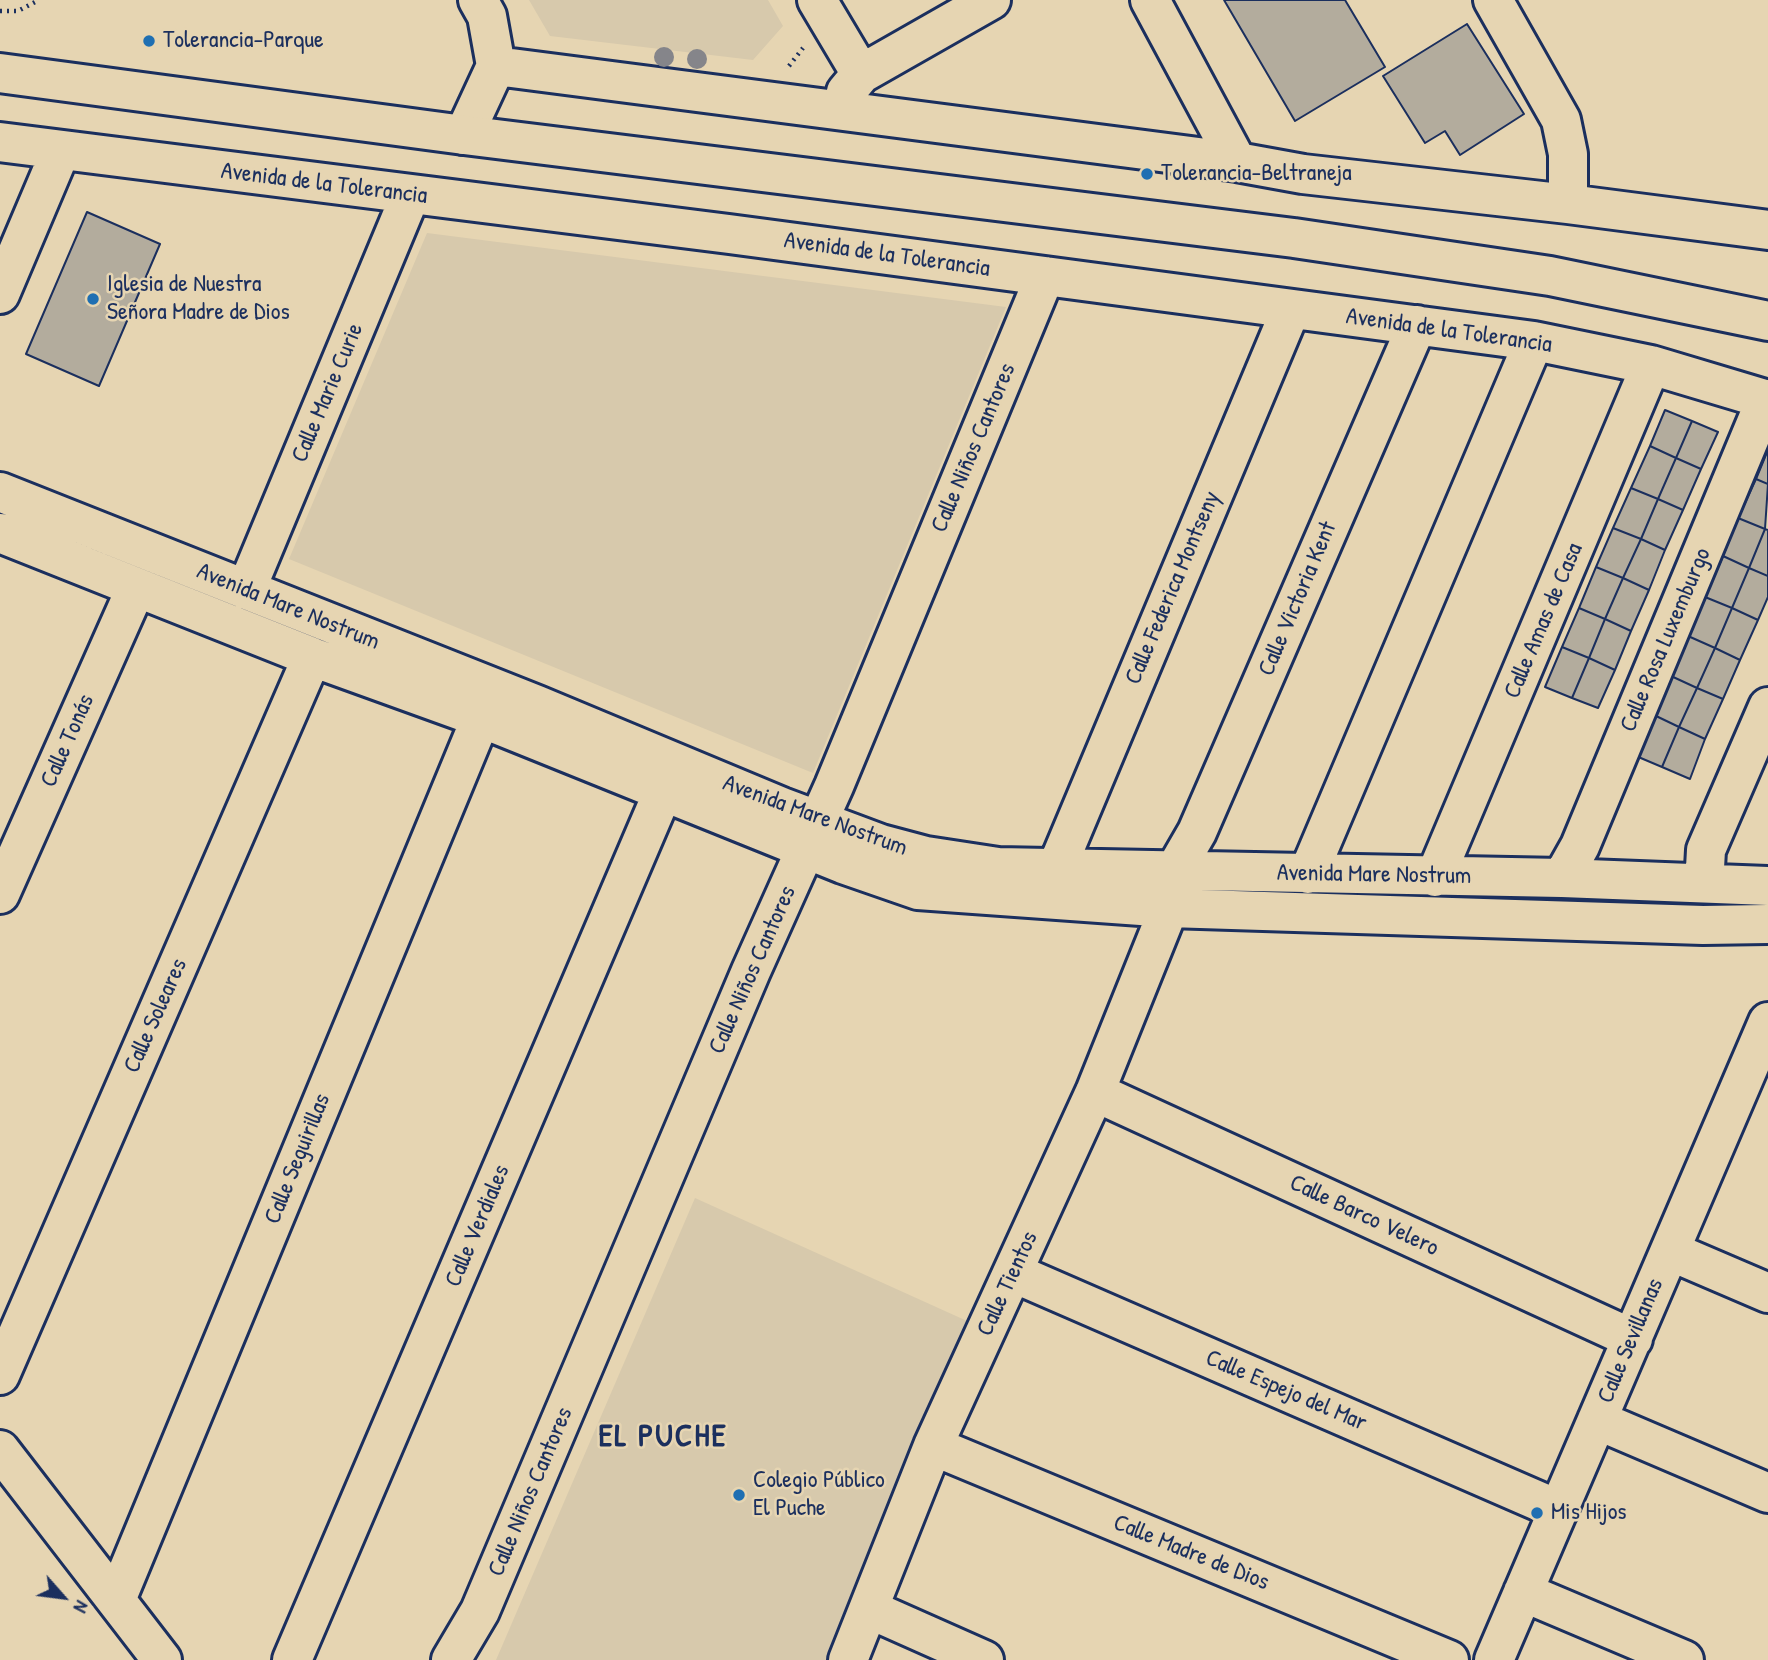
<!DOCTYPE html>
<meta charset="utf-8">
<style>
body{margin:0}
#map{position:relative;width:1768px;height:1660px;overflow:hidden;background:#e6d5b2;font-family:"Patrick Hand",sans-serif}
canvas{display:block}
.north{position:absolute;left:28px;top:1562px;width:70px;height:70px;-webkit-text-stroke:5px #e6d5b2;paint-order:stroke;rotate:118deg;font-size:19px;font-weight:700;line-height:28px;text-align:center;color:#1b2f5e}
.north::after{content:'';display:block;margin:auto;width:24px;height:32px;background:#1b2f5e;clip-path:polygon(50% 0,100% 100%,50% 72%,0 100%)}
</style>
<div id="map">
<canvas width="1768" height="1660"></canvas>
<div class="north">N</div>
</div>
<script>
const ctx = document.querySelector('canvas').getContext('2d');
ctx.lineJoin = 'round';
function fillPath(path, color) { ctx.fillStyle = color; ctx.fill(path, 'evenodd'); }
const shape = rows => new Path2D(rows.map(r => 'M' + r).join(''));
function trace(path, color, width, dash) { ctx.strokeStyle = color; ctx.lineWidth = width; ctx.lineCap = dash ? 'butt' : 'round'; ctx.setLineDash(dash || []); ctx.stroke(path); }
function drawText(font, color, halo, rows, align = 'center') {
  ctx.font = font + ' "Patrick Hand",sans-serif'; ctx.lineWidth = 5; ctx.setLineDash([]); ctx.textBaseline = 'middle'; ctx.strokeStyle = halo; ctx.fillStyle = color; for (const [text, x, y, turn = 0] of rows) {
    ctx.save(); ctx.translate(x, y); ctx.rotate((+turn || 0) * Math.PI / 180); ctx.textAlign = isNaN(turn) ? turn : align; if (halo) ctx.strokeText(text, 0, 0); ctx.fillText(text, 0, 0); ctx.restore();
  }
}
fillPath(shape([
 [529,0,768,0,783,26,753,60,550,36],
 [427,233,1006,307,813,773,289,559],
 [695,1198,987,1330,837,1660,496,1660]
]), '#d7c9ac');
const building = shape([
 [1224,0,1345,0,1385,67,1295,121,1224,0],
 [1467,24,1524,114,1460,155,1445,131,1425,143,1383,76,1467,24],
 [87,212,160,244,99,386,26,354,87,212],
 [1665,410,1692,421,1676,458,1650,446,1665,410],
 [1692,421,1718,432,1701,469,1676,458,1692,421],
 [1650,446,1676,458,1658,499,1631,488,1650,446],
 [1768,450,1768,484,1756,479,1768,450],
 [1676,458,1701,469,1683,510,1658,499,1676,458],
 [1756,479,1768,484,1765,529,1738,518,1756,479],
 [1631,488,1658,499,1641,539,1613,528,1631,488],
 [1658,499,1683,510,1665,550,1641,539,1658,499],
 [1738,518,1765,529,1749,568,1723,556,1738,518],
 [1613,528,1641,539,1623,578,1596,567,1613,528],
 [1765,529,1768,530,1768,576,1749,568,1765,529],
 [1641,539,1665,550,1649,590,1623,578,1641,539],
 [1723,556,1749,568,1732,608,1705,597,1723,556],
 [1596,567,1623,578,1605,619,1579,608,1596,567],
 [1749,568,1768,576,1768,597,1758,620,1732,608,1749,568],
 [1623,578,1649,590,1631,631,1605,619,1623,578],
 [1705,597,1732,608,1715,648,1688,636,1705,597],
 [1579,608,1605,619,1589,658,1562,647,1579,608],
 [1732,608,1758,620,1740,660,1715,648,1732,608],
 [1605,619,1631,631,1615,670,1589,658,1605,619],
 [1688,636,1715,648,1697,688,1671,676,1688,636],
 [1562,647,1589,658,1572,698,1545,687,1562,647],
 [1715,648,1740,660,1723,699,1697,688,1715,648],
 [1589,658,1615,670,1598,708,1572,698,1589,658],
 [1671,676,1697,688,1679,727,1654,715,1671,676],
 [1697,688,1723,699,1705,739,1679,727,1697,688],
 [1654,715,1679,727,1662,767,1636,756,1654,715],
 [1679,727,1705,739,1690,779,1662,767,1679,727]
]);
fillPath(building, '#b3ac9d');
trace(building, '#1b2f5e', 2);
const minor = shape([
 [817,0,861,74,846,92],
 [1150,0,1237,162],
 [1493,0,1561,120,1568,154,1568,204],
 [496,66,1237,162,1303,174,1568,204,1768,230],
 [861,74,991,0],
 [464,135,496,66,487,16,478,0],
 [0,142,729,234,1534,341,1651,365,1768,400],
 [0,294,61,150],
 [0,492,537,705,782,807,881,844,926,856,998,867,1562,878,1768,886],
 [0,533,312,657,481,718,843,864,918,890,1169,908,1703,925,1768,924],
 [246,590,410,196],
 [1057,867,1291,309],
 [1175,870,1197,832,1417,325],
 [1308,874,1534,341],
 [1435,877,1651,365],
 [1562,878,1580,846,1766,399],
 [1709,882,1705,868,1706,850,1768,707],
 [0,894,136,588],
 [1095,1092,1633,1339],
 [1670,1251,1768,1293],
 [1014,1273,1559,1510],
 [0,1375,312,657],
 [1597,1420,1768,1493],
 [933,1446,1449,1660],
 [0,1450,162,1660],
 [1523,1592,1684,1660],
 [116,1600,481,718],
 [869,1609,984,1660],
 [292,1660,663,792],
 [451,1660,480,1611,751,971,834,786,1045,276],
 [848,1660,933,1446,1095,1092,1169,908],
 [1494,1660,1768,1022]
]);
const major = shape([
 [0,73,464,135,1294,238,1550,276,1768,321]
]);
trace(minor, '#1b2f5e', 44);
trace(major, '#1b2f5e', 44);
trace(shape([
 [0,11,18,11,39,0],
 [789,66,803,48]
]), '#1b2f5e', 4.5, [2, 5]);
trace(minor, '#e6d5b2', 38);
trace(major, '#e6d5b2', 38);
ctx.fillStyle = '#85858a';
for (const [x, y] of [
 [664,57],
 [697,59]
]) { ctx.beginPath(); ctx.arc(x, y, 10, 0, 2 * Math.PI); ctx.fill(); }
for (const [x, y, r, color] of [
 [149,41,7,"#1f6fb2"],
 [1147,174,7,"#1f6fb2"],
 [93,299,7,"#1f6fb2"],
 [739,1495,7,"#1f6fb2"],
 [1537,1513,7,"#1f6fb2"]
]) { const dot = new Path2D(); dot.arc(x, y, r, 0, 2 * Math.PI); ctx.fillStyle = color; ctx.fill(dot); trace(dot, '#e6d5b2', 2.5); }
drawText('24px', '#1b2f5e', '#e6d5b2', [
 ["Tolerancia-Parque",163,41],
 ["Tolerancia-Beltraneja",1161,174],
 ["Iglesia de Nuestra",107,285],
 ["Señora Madre de Dios",107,313],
 ["Colegio Público",753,1481],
 ["El Puche",753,1509],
 ["Mis Hijos",1551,1513]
], 'left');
drawText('24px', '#1b2f5e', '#e6d5b2', [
 ["Avenida de la Tolerancia",324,184,7],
 ["Avenida de la Tolerancia",887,255,8],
 ["Avenida de la Tolerancia",1449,331,8],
 ["Calle Marie Curie",328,393,-67],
 ["Calle Niños Cantores",974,448,-67],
 ["Calle Federica Montseny",1173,588,-67],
 ["Calle Victoria Kent",1298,599,-67],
 ["Avenida Mare Nostrum",288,607,22],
 ["Calle Amas de Casa",1544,621,-67],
 ["Calle Rosa Luxemburgo",1666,640,-67],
 ["Calle Tonás",68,741,-66],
 ["Avenida Mare Nostrum",815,816,20],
 ["Avenida Mare Nostrum",1374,875,1],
 ["Calle Niños Cantores",753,970,-66],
 ["Calle Soleares",156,1016,-66],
 ["Calle Seguirillas",298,1159,-68],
 ["Calle Barco Velero",1364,1216,25],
 ["Calle Verdiales",478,1226,-67],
 ["Calle Tientos",1008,1284,-65],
 ["Calle Sevillanas",1631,1341,-67],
 ["Calle Espejo del Mar",1286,1391,23],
 ["Calle Niños Cantores",531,1492,-67],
 ["Calle Madre de Dios",1191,1553,22]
]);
ctx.letterSpacing = '2px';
drawText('bold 32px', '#1b2f5e', '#e6d5b2', [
 ["EL PUCHE",663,1437]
]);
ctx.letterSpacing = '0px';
</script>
